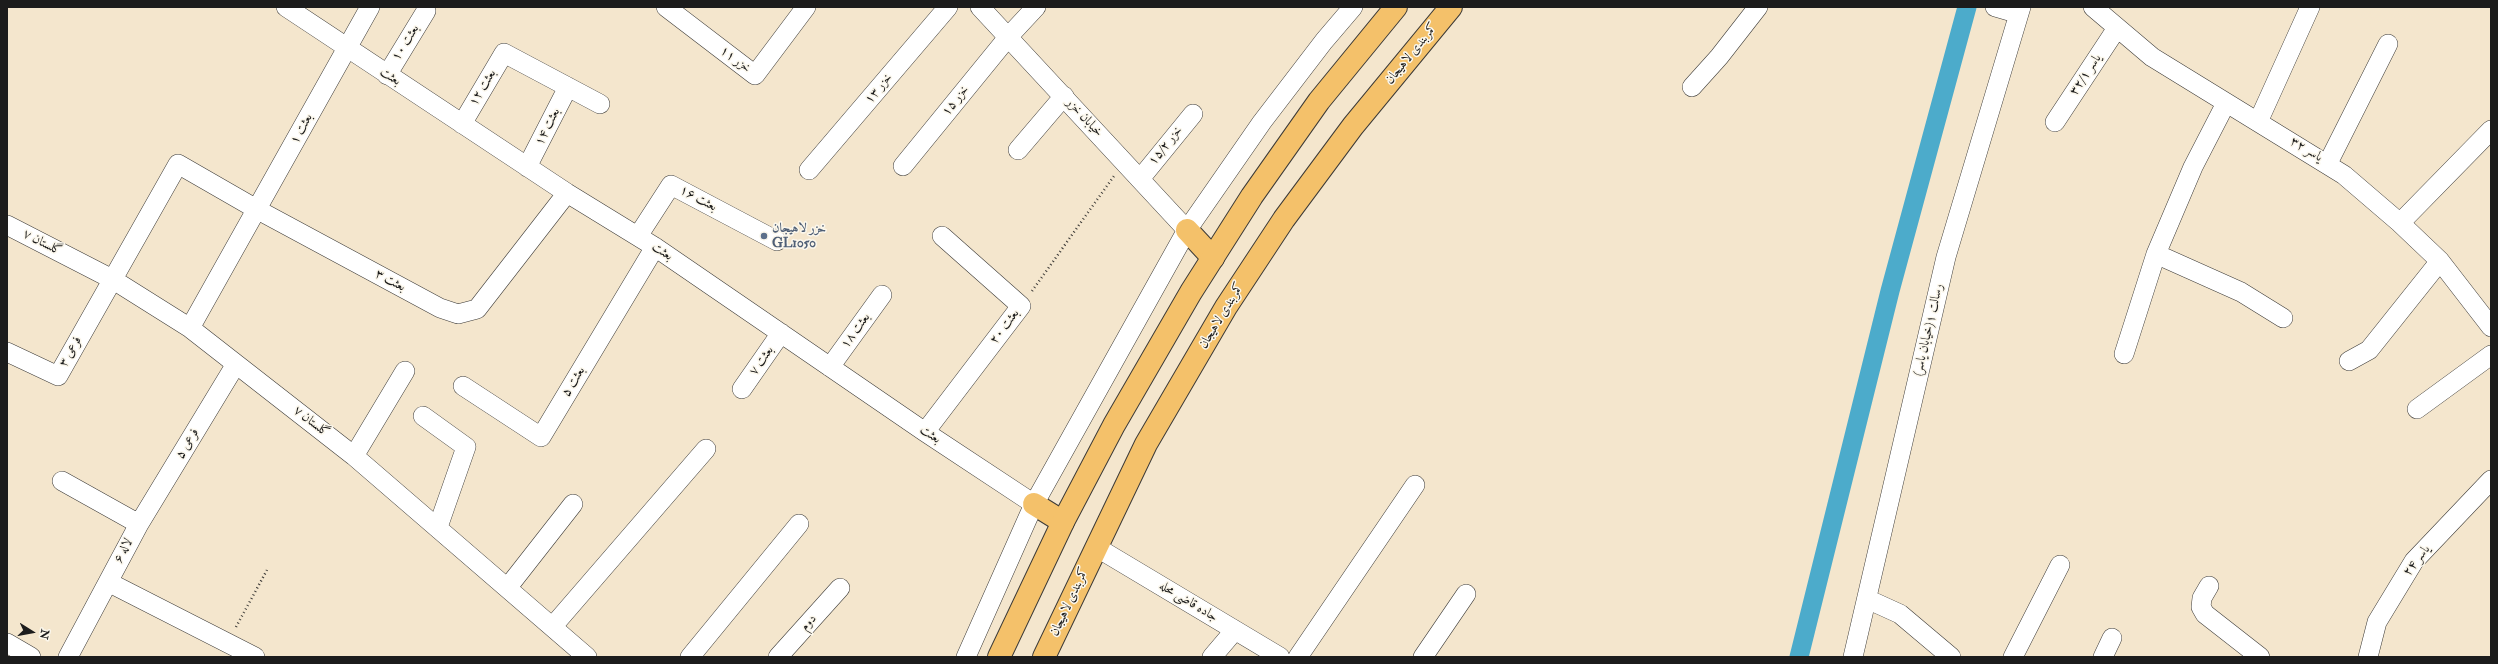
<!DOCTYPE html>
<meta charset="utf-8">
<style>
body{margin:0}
#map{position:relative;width:2498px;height:664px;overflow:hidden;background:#f4e6cd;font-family:"IM FELL Double Pica",serif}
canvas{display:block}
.frame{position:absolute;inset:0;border:8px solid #1c1c1c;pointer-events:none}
.north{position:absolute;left:12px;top:612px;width:40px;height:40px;-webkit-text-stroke:3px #fbf7ec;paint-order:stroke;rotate:101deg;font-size:11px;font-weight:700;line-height:16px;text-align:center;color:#1c1c1c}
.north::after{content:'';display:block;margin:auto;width:14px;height:18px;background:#1c1c1c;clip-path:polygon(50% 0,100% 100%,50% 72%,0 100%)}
</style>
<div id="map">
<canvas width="2498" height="664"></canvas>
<div class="frame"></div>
<div class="north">N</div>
</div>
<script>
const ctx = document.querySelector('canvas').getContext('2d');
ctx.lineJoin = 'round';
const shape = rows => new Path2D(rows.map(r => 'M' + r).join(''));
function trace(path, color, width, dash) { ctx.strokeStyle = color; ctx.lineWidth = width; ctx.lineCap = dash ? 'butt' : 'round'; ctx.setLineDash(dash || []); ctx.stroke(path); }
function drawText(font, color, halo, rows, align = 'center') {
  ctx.font = font + ' "IM FELL Double Pica",Amiri,serif'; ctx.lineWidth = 3; ctx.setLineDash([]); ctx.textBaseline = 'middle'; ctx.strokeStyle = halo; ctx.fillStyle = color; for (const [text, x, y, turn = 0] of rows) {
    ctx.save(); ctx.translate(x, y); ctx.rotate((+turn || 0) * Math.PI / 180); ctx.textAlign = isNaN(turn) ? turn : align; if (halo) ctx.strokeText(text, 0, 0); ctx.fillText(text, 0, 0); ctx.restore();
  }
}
trace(shape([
 [1799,657,1890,291,1967,7]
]), '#4cabcb', 19);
const minor = shape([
 [286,7,567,193,655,247,925,432,1034,504],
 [666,7,755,75,806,7],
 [980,7,1187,230],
 [1995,7,2019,14],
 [2093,7,2152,57,2344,175,2400,223,2440,261,2491,327],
 [387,75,426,11],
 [1692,87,1719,57,1758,7],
 [2055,122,2117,28],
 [2258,122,2310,7],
 [462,124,504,53,600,104],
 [1018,150,1064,96],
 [2328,163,2388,44],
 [903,166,1009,36,1036,7],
 [527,167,568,87],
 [809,170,948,7],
 [1140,179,1193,114],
 [2400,223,2491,130],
 [7,225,112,279,190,328,354,456,587,657],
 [638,236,671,185,777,241],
 [2156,254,2241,292,2283,318],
 [190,328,370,7],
 [7,352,58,376,178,164,258,210,440,308,458,314,477,309,567,193],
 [2124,354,2156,254,2193,167,2226,103],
 [2349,361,2369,350,2440,261],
 [830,367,882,295],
 [463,386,541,437,655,247],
 [742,389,781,333],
 [2417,409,2491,355],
 [423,416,466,447,438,527],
 [925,432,1021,306,942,236],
 [354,456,405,371],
 [62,481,139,524],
 [1096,547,1280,657],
 [108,582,255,657],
 [2209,586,2202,598,2201,607,2205,614,2260,657],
 [508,587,573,504],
 [1867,599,1900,614,1951,657],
 [553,626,706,449],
 [7,643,31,657],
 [68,657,139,524,236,364],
 [690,657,799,524],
 [778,657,840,588],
 [966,657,1034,504,1187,230,1262,122,1324,41,1353,7],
 [1212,657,1235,630],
 [1298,657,1415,485],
 [1423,657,1466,594],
 [1853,657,1946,257,2021,7],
 [2013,657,2060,565],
 [2103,657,2112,638],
 [2368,657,2377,622,2414,561,2491,480]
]);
const major = shape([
 [1187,230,1213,258],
 [1034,504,1063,522]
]);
const highway = shape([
 [999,657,1063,522,1114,425,1191,292,1252,196,1319,101,1396,7],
 [1044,657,1146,444,1226,307,1284,219,1353,126,1451,7]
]);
trace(minor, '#3c3a37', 20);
trace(major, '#3c3a37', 24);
trace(highway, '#3c3a37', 24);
trace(shape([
 [1032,291,1114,176],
 [236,627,267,570]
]), '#3c3a37', 2.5, [1, 3]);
trace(minor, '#fff', 19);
trace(major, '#f4c16a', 22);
trace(highway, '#f4c16a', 22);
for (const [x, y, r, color] of [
 [764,236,4,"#5c6f8a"]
]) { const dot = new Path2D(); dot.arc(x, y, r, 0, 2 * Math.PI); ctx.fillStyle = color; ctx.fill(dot); trace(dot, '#fbf7ec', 1.5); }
drawText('13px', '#1c1c1c', '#fbf7ec', [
 ["بعثت ۱۰",406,43,-58],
 ["کمربندی لاهیجان",1412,54,-51],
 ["خزر ۱۱",735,60,37],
 ["یاسر ۳۲/۱",2086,75,-56],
 ["بعثت",390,77,33],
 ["بعثت ۱۲",483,88,-59],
 ["خزر ۱۳",879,89,-50],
 ["خزر ۱۵",956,101,-51],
 ["خیابان خزر",1084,118,47],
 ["بعثت ۱۴",548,127,-63],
 ["بعثت ۱",302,129,-61],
 ["خزر ۱۵/۲",1166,146,-51],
 ["یاسر ۳۲",2306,150,31],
 ["بعثت ۱۶",698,199,28],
 ["گلستان ۷",42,243,27],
 ["بعثت",662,252,34],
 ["بعثت ۳",390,281,28],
 ["کمربندی لاهیجان",1222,316,-59],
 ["بعثت ۲۰",1005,327,-53],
 ["رسالت ۱(خیابان یاسر)",1929,330,-77],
 ["بعثت ۱۸",856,331,-54],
 ["فرعی ۳",71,352,-61],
 ["بعثت ۷",762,361,-55],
 ["بعثت ۵",574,382,-59],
 ["گلستان ۷",311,422,38],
 ["بعثت",930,435,34],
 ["فرعی ۵",188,444,-59],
 ["لاله ۶",124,551,-62],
 ["یاسر ۲۴",2417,561,-52],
 ["کمربندی لاهیجان",1070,602,-65],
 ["جاده قاضی محله",1188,602,31],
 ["دوم",809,623,-48]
]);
drawText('bold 13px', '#4e5e75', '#fbf7ec', [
 ["خزر لاهیجان",772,229],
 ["GL1050",772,244]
], 'left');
</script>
